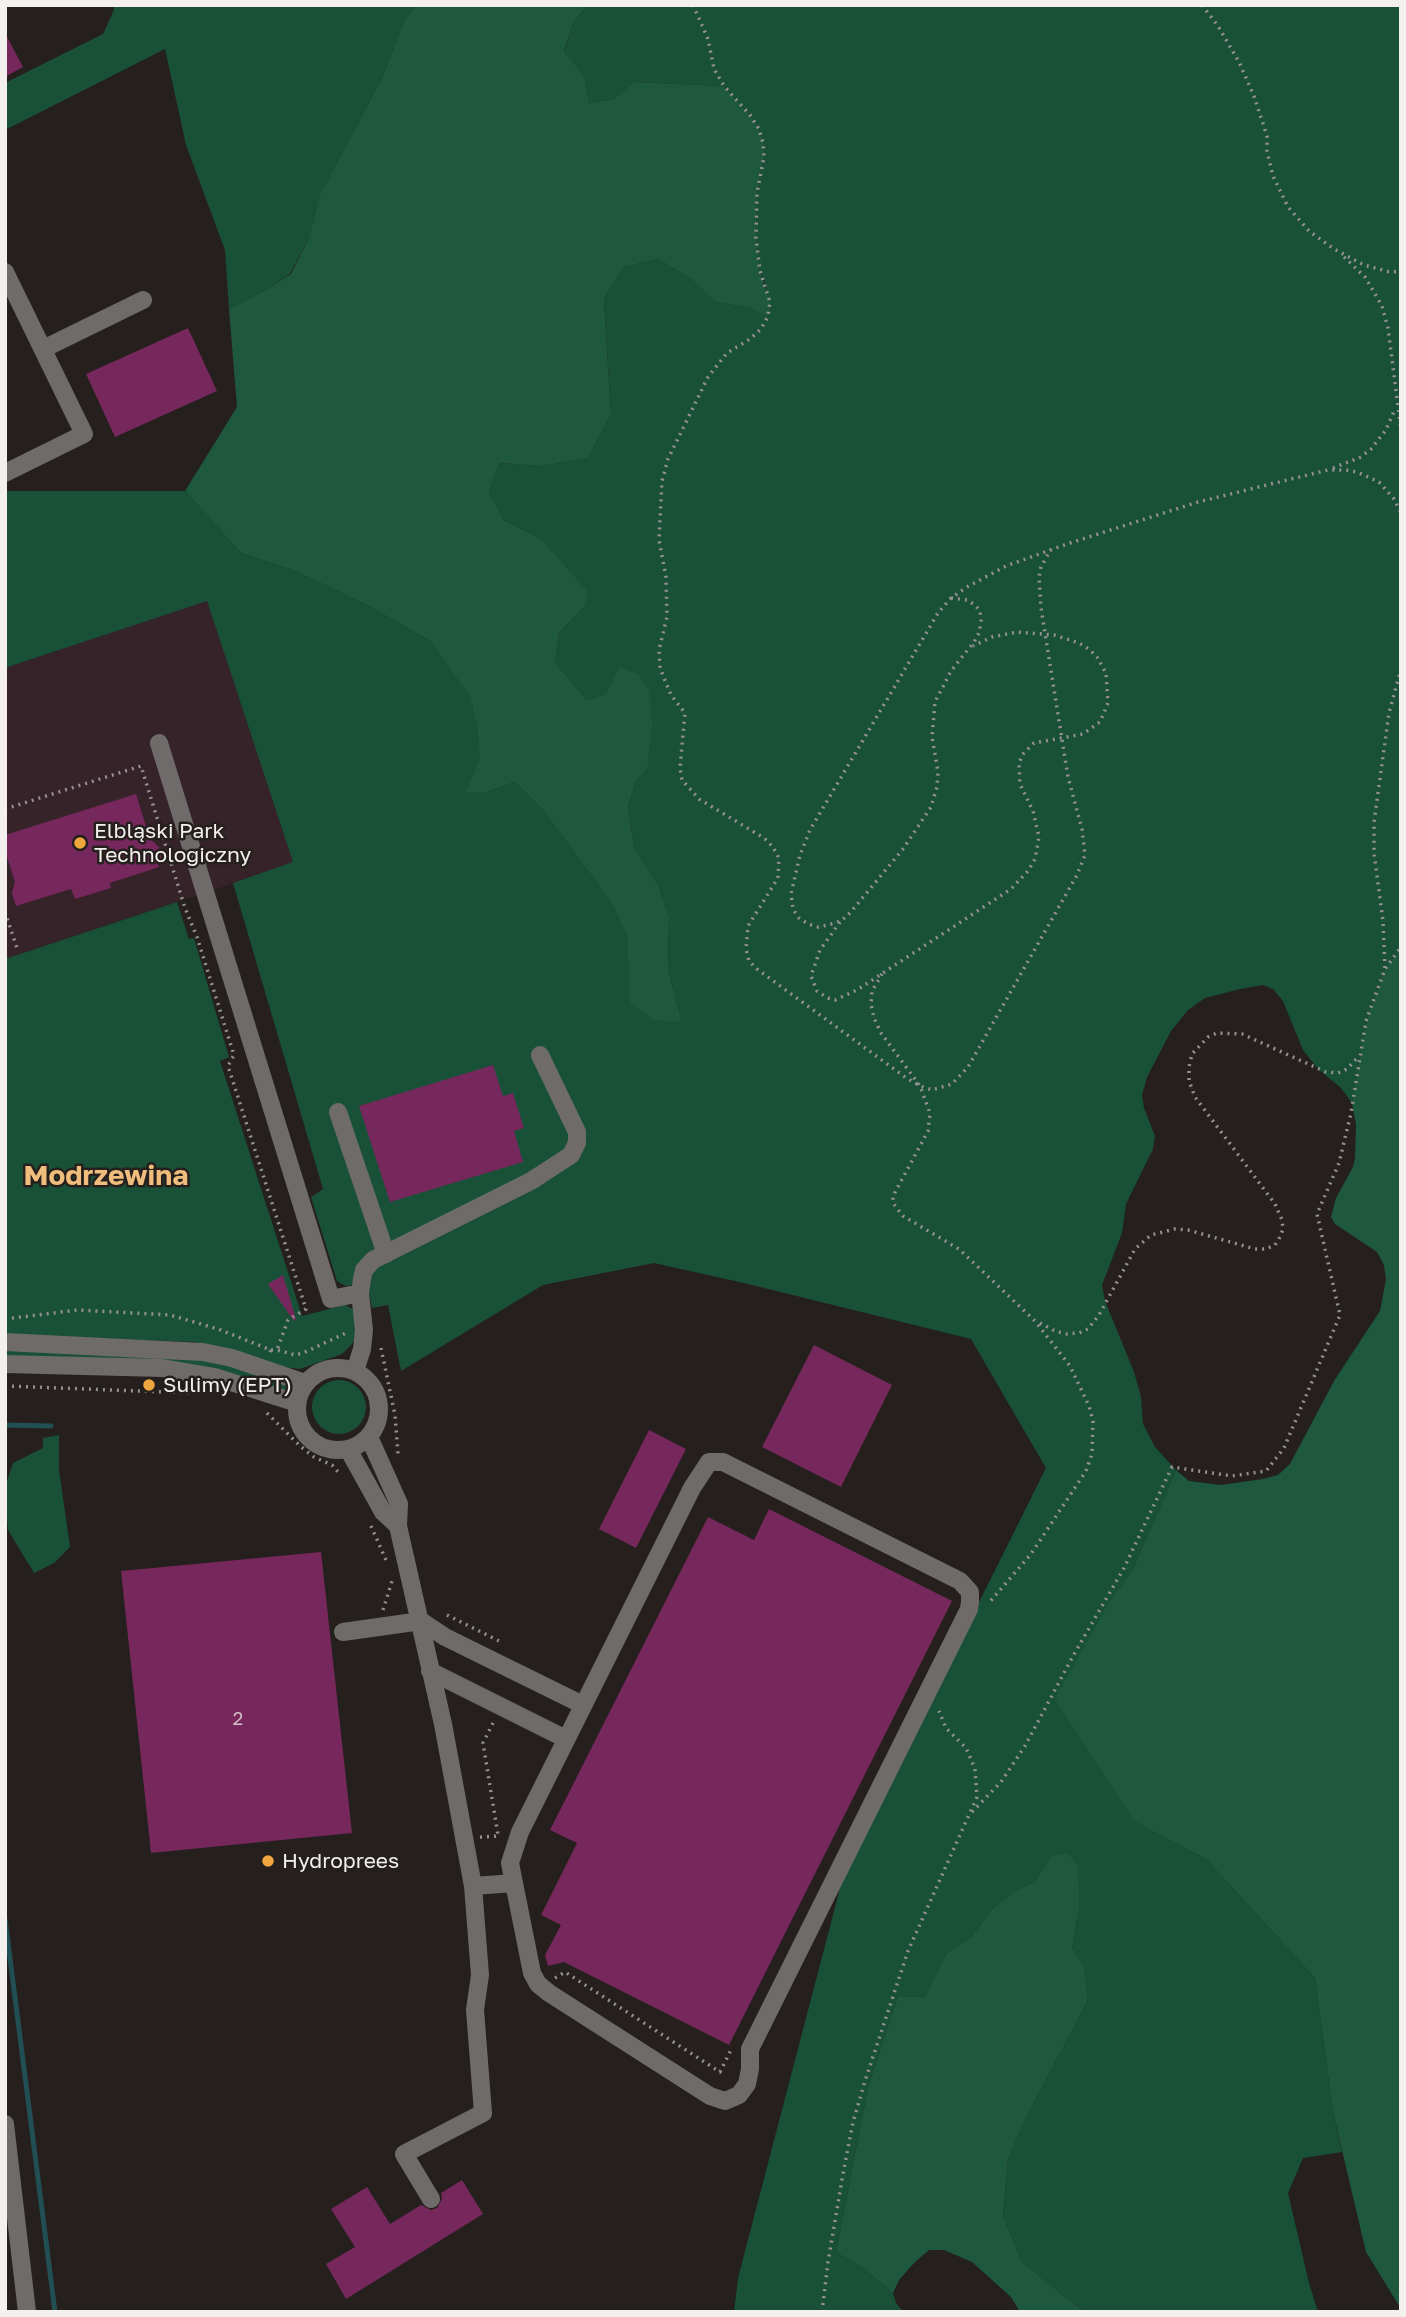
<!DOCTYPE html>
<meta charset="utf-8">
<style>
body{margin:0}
#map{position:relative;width:1406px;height:2317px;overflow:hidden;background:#25201e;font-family:"Golos Text",sans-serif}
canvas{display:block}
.frame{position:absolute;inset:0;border:7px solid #f4f0ee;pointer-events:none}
</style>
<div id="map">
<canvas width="1406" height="2317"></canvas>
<div class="frame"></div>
</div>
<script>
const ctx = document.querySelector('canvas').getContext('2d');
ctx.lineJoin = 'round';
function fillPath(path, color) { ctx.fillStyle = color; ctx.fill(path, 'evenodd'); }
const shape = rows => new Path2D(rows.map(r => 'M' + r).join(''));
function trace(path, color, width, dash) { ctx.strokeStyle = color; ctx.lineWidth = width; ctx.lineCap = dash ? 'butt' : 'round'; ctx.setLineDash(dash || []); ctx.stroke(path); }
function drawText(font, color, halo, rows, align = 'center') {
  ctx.font = font + ' "Golos Text",sans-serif'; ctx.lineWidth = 5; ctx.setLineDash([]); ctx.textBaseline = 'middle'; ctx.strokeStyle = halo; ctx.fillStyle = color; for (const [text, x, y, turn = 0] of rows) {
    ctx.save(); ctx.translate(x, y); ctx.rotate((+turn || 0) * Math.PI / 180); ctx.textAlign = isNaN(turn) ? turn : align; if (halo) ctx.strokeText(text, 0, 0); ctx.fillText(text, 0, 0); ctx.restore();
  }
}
fillPath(shape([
 [207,601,294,863,5,959,5,668]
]), '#352329');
fillPath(shape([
 [113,5,417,5,405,18,383,76,320,194,309,238,290,274,264,291,229,309,225,250,186,145,165,49,5,130,5,83,103,34,114,10],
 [588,5,1401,5,1401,947,1385,969,1366,1021,1352,1103,1341,1088,1318,1069,1303,1050,1283,1001,1273,989,1263,985,1240,989,1205,998,1188,1010,1171,1031,1147,1077,1142,1095,1144,1108,1155,1136,1153,1149,1126,1204,1122,1233,1102,1285,1105,1301,1134,1372,1141,1397,1143,1424,1155,1447,1176,1470,1133,1569,1111,1599,1135,1822,1206,1859,1315,1978,1333,2112,1342,2152,1303,2158,1288,2193,1309,2283,1318,2312,1084,2312,1022,2262,1003,2216,1008,2159,1027,2116,1088,2000,1084,1966,1072,1950,1079,1909,1050,1857,1035,1882,1015,1891,991,1910,972,1936,946,1954,925,1997,898,1996,868,2087,836,2252,864,2269,893,2293,896,2303,903,2312,734,2312,738,2278,844,1873,1046,1468,971,1339,744,1283,654,1263,543,1285,401,1371,388,1305,372,1308,367,1282,346,1286,337,1281,311,1197,323,1189,233,883,293,862,207,601,5,668,5,491,185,491,241,553,293,570,369,606,430,641,470,695,477,729,484,793,515,782,544,811,612,904,627,936,631,1002,682,1022,668,969,669,917,658,885,634,847,628,808,635,783,647,769,606,694,587,700,555,662,559,633,585,606,541,539,504,520,489,493,499,463,544,466,588,458,611,415,604,299,624,267,658,259,691,279,715,302,750,308,768,315,766,286,760,271,756,238,757,193,764,157,759,129,750,115,724,86,634,82,614,99,589,103,584,76,564,53,573,23],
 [177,902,189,939,194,938,229,1057,220,1061,302,1316,345,1305,353,1309,357,1319,357,1336,351,1345,342,1354,300,1369,284,1367,223,1348,195,1342,5,1335,5,959],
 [5,1347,213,1359,293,1388,291,1393,233,1375,5,1359],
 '312 1407a27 27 0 1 1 54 0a27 27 0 1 1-54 0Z',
 [59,1435,59,1470,70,1547,54,1563,34,1573,8,1530,5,1487,13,1463,43,1448,43,1438]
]), '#195138');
fillPath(shape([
 [417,5,588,5,573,23,564,52,584,76,589,103,614,99,634,82,724,86,750,115,759,129,763,143,764,157,757,193,756,238,760,271,770,302,768,316,750,308,715,302,691,279,658,259,624,267,604,299,611,415,588,458,544,466,499,463,489,493,504,520,541,539,587,591,585,606,559,633,555,662,587,700,606,694,620,667,639,675,649,691,652,725,647,769,635,783,628,808,634,847,658,885,669,917,668,969,682,1022,653,1020,630,1002,627,936,612,904,544,811,515,782,484,793,466,792,480,759,477,729,470,696,430,641,369,606,293,570,241,553,185,491,237,407,229,309,264,291,291,274,309,238,320,194,383,76,405,18],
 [1401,947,1401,2309,1366,2252,1333,2112,1315,1978,1206,1859,1135,1822,1055,1699,1111,1599,1133,1569,1176,1470,1189,1481,1221,1485,1263,1479,1278,1475,1290,1464,1334,1381,1380,1311,1386,1279,1384,1265,1377,1252,1335,1224,1331,1217,1336,1198,1353,1167,1355,1158,1356,1125,1352,1103,1366,1021,1385,969],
 [1067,1853,1078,1866,1079,1909,1072,1949,1084,1966,1088,2000,1027,2116,1008,2159,1003,2216,1022,2262,1084,2312,1020,2312,1011,2297,972,2262,944,2250,929,2250,915,2262,899,2280,893,2293,864,2269,836,2252,868,2087,898,1996,925,1997,946,1954,972,1936,991,1910,1015,1891,1035,1882,1050,1857]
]), '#1e583e');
trace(shape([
 [5,1425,51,1426],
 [5,1919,55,2312]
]), '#214f53', 5);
fillPath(shape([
 [5,33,23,67,5,77],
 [188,328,217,391,115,437,86,374],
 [136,794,150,839,159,847,162,860,157,862,159,867,110,883,111,888,75,899,71,889,16,906,12,893,15,882,5,851,5,835],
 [493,1065,503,1096,513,1093,524,1128,514,1131,523,1162,390,1202,359,1106],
 [283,1275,296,1319,294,1321,268,1284],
 [814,1345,892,1385,841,1487,762,1447],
 [649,1430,686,1449,636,1548,599,1529],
 [769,1509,952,1601,729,2045,564,1962,548,1966,545,1955,561,1925,541,1915,577,1843,550,1830,708,1517,754,1540],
 [321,1552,352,1833,151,1853,121,1571],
 [462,2180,483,2214,346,2299,326,2264,355,2247,331,2209,367,2187,390,2224,421,2205,431,2210,437,2208,442,2199,441,2193]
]), '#76275b');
trace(shape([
 [693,5,708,39,714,69,724,86,750,115,759,129,763,143,764,157,757,193,756,238,760,271,770,302,768,316,761,329,750,339,727,353,708,377,668,459,662,481,659,540,666,577,667,617,659,650,660,668,671,695,685,713,680,768,682,780,699,799,764,838,773,847,779,858,778,878,748,926,746,949,749,961,757,969,905,1077,920,1086,932,1090,952,1084,968,1067,1077,875,1085,855,1082,829,1068,777,1041,608,1039,577,1041,567,1051,549],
 [1202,5,1218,26,1239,62,1254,96,1267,136,1267,151,1273,176,1288,207,1309,231,1334,249,1364,265,1390,272,1401,271],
 [1344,257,1365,277,1382,306,1388,328,1401,430],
 [1333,468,1361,457,1371,449,1386,430,1395,409],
 [951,598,967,600,975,605,980,611,981,621,979,633,974,642,951,671,935,702,932,737,938,772,937,787,931,807,903,849,850,913,841,921,828,925,818,927,808,924,799,918,793,909,791,894,800,855,810,830,938,613,951,598,967,587,1006,566,1070,543,1198,502,1328,470,1346,470,1357,472,1379,482,1394,499,1401,513],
 [1401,630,1401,660],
 [5,809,141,766,185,908,197,937,234,1055,228,1066,306,1309,288,1320,277,1350],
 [5,912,17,948],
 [840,922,820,950,811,976,817,991,828,998,835,1000,857,990,1011,889,1028,871,1035,859,1039,837,1033,811,1020,784,1019,764,1022,755,1034,743,1083,734,1100,722,1108,703,1106,673,1097,657,1090,650,1079,643,1054,635,1017,632,992,637,973,646],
 [1385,968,1383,921,1374,853,1374,822,1389,713,1401,669],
 [882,974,872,991,871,1004,874,1018,881,1033,920,1086,930,1113,928,1131,893,1196,893,1203,903,1216,959,1249,1035,1321,1070,1366,1089,1406,1093,1421,1092,1454,1086,1471,1031,1554,988,1604],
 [5,1319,77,1310,170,1315,218,1329,271,1350,270,1352],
 [1040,1323,1055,1331,1067,1334,1079,1333,1088,1329,1099,1315,1135,1249,1151,1235,1175,1229,1188,1230,1255,1249,1266,1249,1275,1245,1280,1237,1283,1229,1282,1220,1275,1204,1195,1097,1189,1081,1189,1067,1192,1054,1208,1037,1217,1033,1242,1034,1326,1072,1338,1073,1347,1069,1358,1057],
 [381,1348,395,1415,398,1454],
 [271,1350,277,1350,295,1355,303,1353,346,1333],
 [5,1386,194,1393],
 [267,1413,300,1446,314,1457,332,1465,338,1472],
 [371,1526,386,1560],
 [383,1610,392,1581],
 [447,1615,499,1641,497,1645],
 [493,1723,483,1743,498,1835],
 [972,1812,1001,1782,1025,1746,1073,1656,1124,1568,1172,1467,1232,1476,1266,1471,1284,1448,1340,1315,1317,1214,1339,1163,1351,1113,1366,1021,1385,969,1401,947],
 [480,1837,500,1836],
 [555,1978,565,1972,720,2072,731,2050],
 [822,2312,828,2262,843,2174,853,2122,865,2081,908,1951,977,1797,975,1769,970,1757,966,1748,946,1728,939,1711]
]), '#95918f', 3.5, [2, 5]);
trace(shape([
 [5,272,84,434,5,473],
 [43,349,143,300],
 [159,743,331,1299,360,1293],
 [338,1112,386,1254],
 [5,1342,203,1352,232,1358,305,1383],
 [5,1364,162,1368,215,1377,297,1403],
 '297 1409a41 41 0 1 1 82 0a41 41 0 1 1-82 0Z',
 [355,1371,362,1349,364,1330,360,1293,362,1279,364,1270,373,1260,531,1181,571,1155,577,1143,577,1132,540,1055],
 [369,1437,399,1504,398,1526,443,1724,473,1886,480,1975,475,2010,483,2113,404,2154,431,2199],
 [348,1449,383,1512,398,1526],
 [709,1462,723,1462,960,1581,970,1592,970,1602,969,1609,750,2049,750,2069,747,2084,739,2095,725,2101,710,2096,549,1993,538,1984,532,1973,510,1863,520,1832,692,1488,709,1462],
 [343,1632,421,1621,445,1637,583,1705],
 [430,1671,566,1739],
 [473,1886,514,1883],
 [5,2124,27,2312]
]), '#6e6b6a', 18);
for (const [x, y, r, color] of [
 [80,843,7,"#f0a63e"],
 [149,1385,7,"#f0a63e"],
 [268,1861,7,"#f0a63e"]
]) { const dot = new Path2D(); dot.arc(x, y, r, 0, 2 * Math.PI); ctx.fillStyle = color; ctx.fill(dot); trace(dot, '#25201e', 2.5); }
drawText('18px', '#d4bec9', null, [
 ["2",238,1719]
]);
drawText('21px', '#f4f0ee', '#25201e', [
 ["Elbląski Park",94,831],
 ["Technologiczny",94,855],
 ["Sulimy (EPT)",163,1385],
 ["Hydroprees",282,1861]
], 'left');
drawText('bold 28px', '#f0bd7d', '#25201e', [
 ["Modrzewina",106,1176]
]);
</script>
